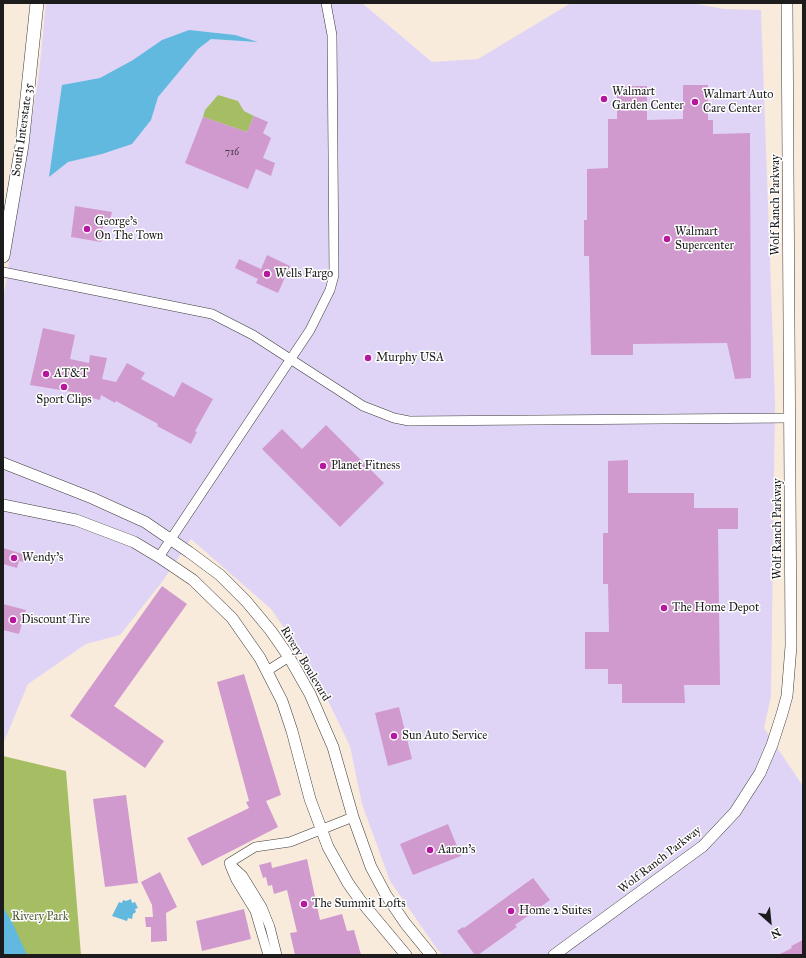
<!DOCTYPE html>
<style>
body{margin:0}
#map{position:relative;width:806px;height:958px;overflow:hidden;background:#f9ebdc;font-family:"IM FELL Great Primer",serif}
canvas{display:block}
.frame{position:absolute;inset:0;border:4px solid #1c1c1c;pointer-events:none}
.north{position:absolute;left:750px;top:902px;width:40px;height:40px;-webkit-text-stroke:3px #fff;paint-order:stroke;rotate:153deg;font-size:11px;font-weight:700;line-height:16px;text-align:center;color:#1c1c1c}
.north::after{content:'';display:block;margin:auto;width:14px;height:18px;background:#1c1c1c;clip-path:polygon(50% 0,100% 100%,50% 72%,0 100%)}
</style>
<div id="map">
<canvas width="806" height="958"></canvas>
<div class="frame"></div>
<div class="north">N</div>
</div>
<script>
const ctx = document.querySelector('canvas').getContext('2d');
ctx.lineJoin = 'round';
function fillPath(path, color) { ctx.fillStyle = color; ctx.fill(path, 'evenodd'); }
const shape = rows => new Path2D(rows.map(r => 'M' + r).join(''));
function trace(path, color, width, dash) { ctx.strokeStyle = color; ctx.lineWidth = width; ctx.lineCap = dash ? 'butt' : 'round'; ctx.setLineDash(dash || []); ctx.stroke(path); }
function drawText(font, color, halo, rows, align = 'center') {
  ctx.font = font + ' "IM FELL Great Primer",serif'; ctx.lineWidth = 3; ctx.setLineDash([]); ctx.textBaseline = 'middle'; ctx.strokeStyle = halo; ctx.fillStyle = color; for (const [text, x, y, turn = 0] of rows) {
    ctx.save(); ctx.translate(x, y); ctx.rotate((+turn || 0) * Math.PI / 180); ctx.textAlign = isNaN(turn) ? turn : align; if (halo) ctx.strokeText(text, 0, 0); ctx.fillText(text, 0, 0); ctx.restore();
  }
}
fillPath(shape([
 [46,3,362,3,432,62,478,59,571,3,692,3,724,9,761,10,775,401,771,696,764,728,803,786,803,955,443,955,437,949,390,881,362,804,350,746,312,668,271,609,191,539,162,582,120,635,86,644,28,684,3,744,3,300,39,73]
]), '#dfd4f5');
fillPath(shape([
 [218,95,238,101,244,111,254,116,247,132,203,117,205,110],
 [3,756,66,771,81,955,3,955]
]), '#a6be63');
fillPath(shape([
 [189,30,235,35,258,42,211,39,198,49,158,97,151,120,132,144,102,154,68,162,49,177,62,85,100,78,133,60,162,40],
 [131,899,132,903,135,902,138,908,135,909,136,912,133,914,132,919,128,918,127,921,112,916,119,902,122,903,123,900,126,901],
 [3,907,12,922,27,955,3,955]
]), '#62b9df');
fillPath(shape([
 [683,85,708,85,708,120,713,120,713,134,750,133,751,378,735,379,727,343,633,344,633,355,591,355,589,256,584,256,584,220,587,220,587,169,608,168,608,119,617,119,617,86,647,86,647,120,683,119],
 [254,116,268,122,263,133,271,138,263,158,275,163,271,176,256,169,248,189,185,163,203,117,247,132],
 [75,206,112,212,110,220,104,219,101,242,71,237],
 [267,255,290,266,278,293,256,283,258,279,235,268,239,259,261,269],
 [43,328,75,335,70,359,89,363,90,355,107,358,102,379,116,382,127,363,145,373,141,379,174,397,182,382,213,399,195,431,197,432,191,444,157,426,158,424,116,401,115,403,101,395,100,400,79,395,79,393,30,385],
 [326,425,384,483,340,527,262,449,282,429,302,449],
 [628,460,628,493,694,493,694,508,738,508,738,529,718,529,720,685,684,685,685,703,622,703,622,684,608,684,608,669,585,669,585,632,609,632,608,584,603,584,603,533,608,533,608,461],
 [3,548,26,555,24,562,19,561,17,568,3,564],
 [162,586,187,604,114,706,164,741,145,768,70,716],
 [3,604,26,610,19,634,3,630],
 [244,674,281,795,266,801,278,827,202,866,187,838,249,808,246,802,249,801,217,682],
 [399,707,412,759,388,766,375,713],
 [126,795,138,883,105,887,93,799],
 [448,824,461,856,413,875,400,844],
 [307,859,320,920,342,914,347,931,354,930,361,955,295,955,290,933,297,932,287,890,274,894,272,885,268,886,266,877,263,878,259,865,271,862,272,868],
 [160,872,177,907,166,913,167,941,151,942,151,927,146,927,145,917,153,917,152,905,141,882],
 [533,878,550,900,515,925,517,927,478,955,475,955,457,931,463,927,464,928],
 [244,909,251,939,202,951,196,921],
 [803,940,803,955,778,955,792,948,791,946]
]), '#d19acf');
const minor = shape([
 [3,272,212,314,253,335,363,406,394,418,409,421,790,418],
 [159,557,310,330,330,290,334,275,332,35,326,3],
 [267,671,289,657],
 [229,863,255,847,290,842,353,817],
 [229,863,243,876,262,907,270,927,277,955],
 [230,866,236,880,255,911,268,955]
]);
const tertiary = shape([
 [3,463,92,498,145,522,189,552,220,575,246,601,271,631,289,657,310,694,333,747,353,817,371,867,386,895,405,923,431,955],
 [3,505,76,520,134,542,159,557,193,580,232,618,260,658,282,701,292,731,310,799,328,847,348,883,360,900,406,955],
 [554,955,703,846,735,812,760,773,772,745,782,714,787,696,791,646,787,3]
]);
const secondary = shape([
 [3,256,22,145,37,3]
]);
trace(minor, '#3d3b39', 10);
trace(tertiary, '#3d3b39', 12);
trace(secondary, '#3d3b39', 14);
trace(minor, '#fff', 9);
trace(tertiary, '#fff', 11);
trace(secondary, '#fff', 13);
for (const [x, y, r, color] of [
 [604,99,4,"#b5179e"],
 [695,102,4,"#b5179e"],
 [87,229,4,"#b5179e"],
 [667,239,4,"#b5179e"],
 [267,274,4,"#b5179e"],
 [368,358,4,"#b5179e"],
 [46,374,4,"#b5179e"],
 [64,387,4,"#b5179e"],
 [323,466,4,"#b5179e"],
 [14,558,4,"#b5179e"],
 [664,608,4,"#b5179e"],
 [13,620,4,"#b5179e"],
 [394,736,4,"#b5179e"],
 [430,850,4,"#b5179e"],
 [304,904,4,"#b5179e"],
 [511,911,4,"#b5179e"]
]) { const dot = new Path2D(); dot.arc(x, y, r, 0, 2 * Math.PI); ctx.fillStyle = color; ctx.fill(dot); trace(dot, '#fff', 1.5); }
drawText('10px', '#493c49', null, [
 ["716",232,153]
]);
drawText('12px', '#1c1c1c', '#fff', [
 ["Walmart",612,92],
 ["Garden Center",612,106],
 ["Walmart Auto",703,95],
 ["Care Center",703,109],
 ["George's",95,222],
 ["On The Town",95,236],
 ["Walmart",675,232],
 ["Supercenter",675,246],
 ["Wells Fargo",275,274],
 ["Murphy USA",376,358],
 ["AT&T",54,374],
 ["Sport Clips",64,400,"center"],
 ["Planet Fitness",331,466],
 ["Wendy's",22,558],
 ["The Home Depot",672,608],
 ["Discount Tire",21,620],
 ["Sun Auto Service",402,736],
 ["Aaron's",438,850],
 ["The Summit Lofts",312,904],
 ["Home 2 Suites",519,911]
], 'left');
drawText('12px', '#1c1c1c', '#fff', [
 ["South Interstate 35",23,130,-82],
 ["Wolf Ranch Parkway",776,205,-90],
 ["Wolf Ranch Parkway",778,529,-90],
 ["Rivery Boulevard",305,664,59],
 ["Wolf Ranch Parkway",660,860,-38]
]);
drawText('12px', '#535d38', '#fff', [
 ["Rivery Park",40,917]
]);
</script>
